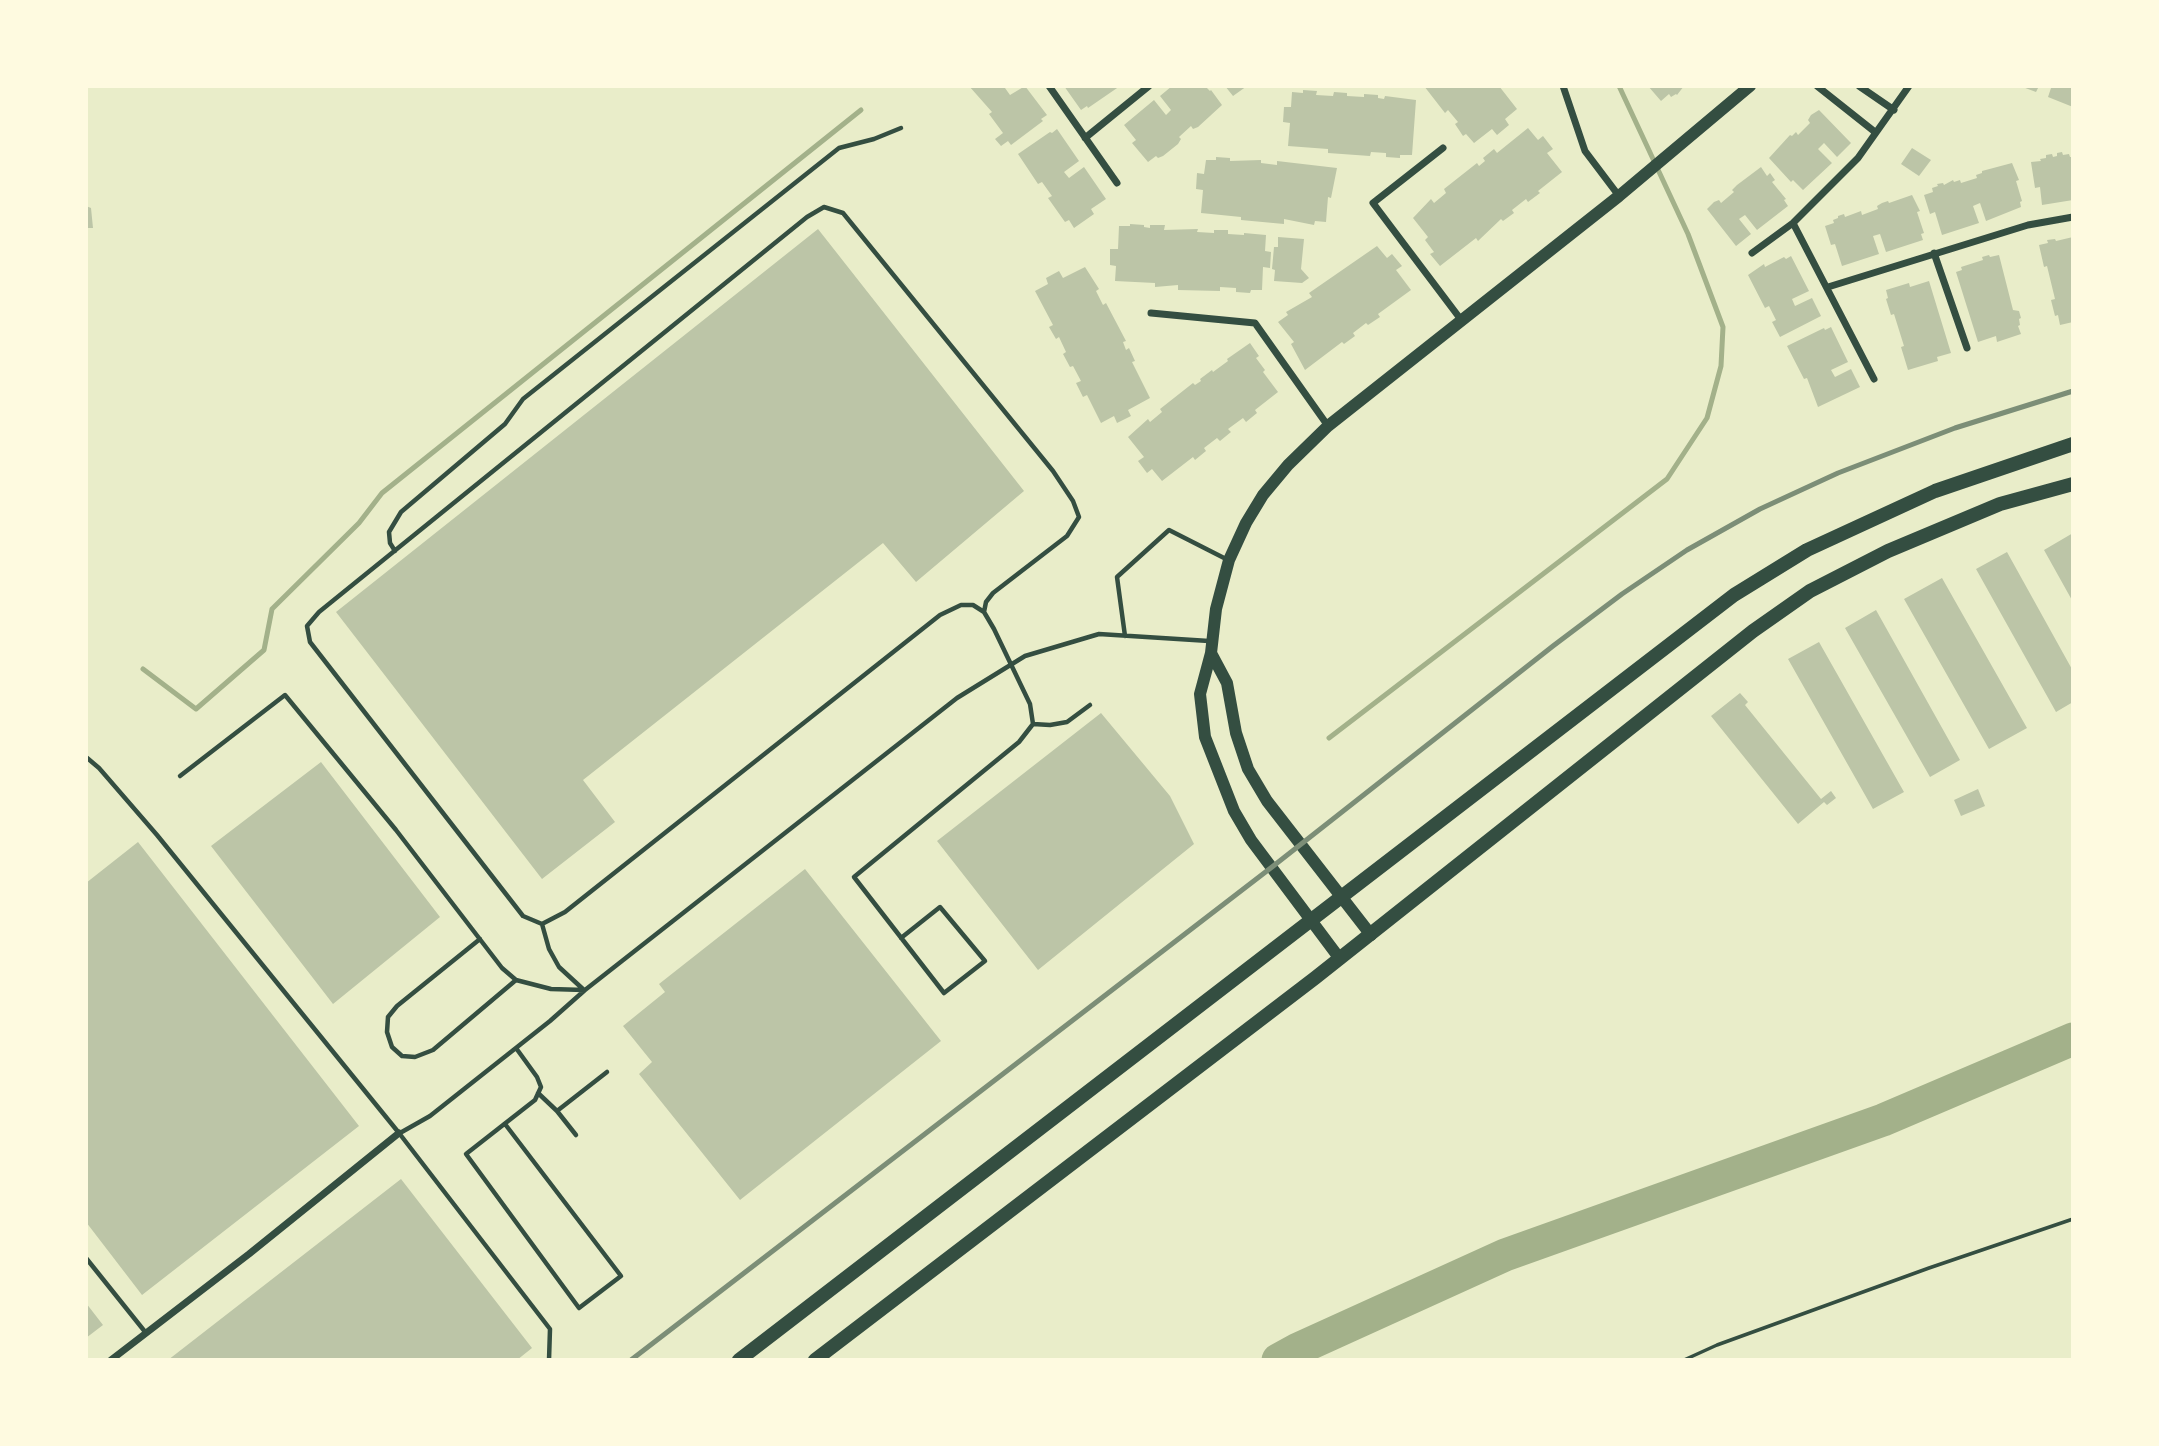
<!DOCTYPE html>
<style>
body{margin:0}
#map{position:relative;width:2159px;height:1446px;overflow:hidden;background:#e9edc9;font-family:Cabin,sans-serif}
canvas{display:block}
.frame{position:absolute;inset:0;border:88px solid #fefae0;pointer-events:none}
</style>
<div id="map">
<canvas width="2159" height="1446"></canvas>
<div class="frame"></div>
</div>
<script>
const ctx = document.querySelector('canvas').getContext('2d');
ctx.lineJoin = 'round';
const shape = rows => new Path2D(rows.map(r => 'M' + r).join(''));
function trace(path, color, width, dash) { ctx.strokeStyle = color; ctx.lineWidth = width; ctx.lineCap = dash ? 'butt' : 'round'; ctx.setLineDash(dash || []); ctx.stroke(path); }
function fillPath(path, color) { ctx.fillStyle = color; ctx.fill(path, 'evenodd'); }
trace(shape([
 [143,669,196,709,264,650,272,609,359,523,382,493,861,110],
 [1329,738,1667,479,1707,418,1721,366,1723,327,1688,234,1619,86]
]), '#a3b18a', 5);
trace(shape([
 [1278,1360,1298,1349,1505,1255,1883,1120,2073,1039]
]), '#a3b18a', 33);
fillPath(shape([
 [969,86,1008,86,1005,88,1010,95,1025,86,1047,115,1041,119,1043,121,1011,145,1008,141,1001,146,995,139,1003,133,989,114,992,112],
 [1064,86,1120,86,1088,108,1087,106,1081,110],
 [1172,86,1205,86,1210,91,1211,90,1222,105,1198,127,1193,129,1191,126,1179,137,1181,139,1178,144,1163,156,1158,158,1156,156,1148,162,1132,143,1136,140,1124,125,1154,100,1166,115,1171,110,1160,96],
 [1225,86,1247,86,1233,96],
 [1424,86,1499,86,1517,109,1505,119,1509,125,1497,135,1492,129,1474,143,1466,134,1463,136,1455,124,1458,122,1448,110,1445,113],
 [1648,86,1684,86,1677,95,1676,94,1671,97,1669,94,1661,101],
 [2020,86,2039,86,2036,92],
 [2046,86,2073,86,2073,107,2048,97,2051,88],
 [1303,90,1317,91,1316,95,1333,96,1334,92,1347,93,1347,96,1364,97,1364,94,1378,95,1378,98,1384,99,1385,96,1416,100,1412,155,1400,155,1400,158,1386,157,1386,153,1371,152,1370,156,1328,153,1328,149,1288,146,1290,123,1283,122,1284,107,1291,107,1292,92,1303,93],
 [1819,110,1851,143,1837,157,1824,143,1818,149,1832,163,1803,190,1793,180,1791,182,1769,158,1790,135,1792,136,1796,132,1798,135,1810,123,1808,120,1811,115],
 [1528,128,1538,140,1543,136,1553,149,1547,153,1562,172,1538,191,1540,193,1528,202,1526,199,1512,210,1514,213,1503,221,1501,219,1478,241,1476,238,1440,266,1430,254,1434,252,1425,240,1428,237,1413,218,1431,199,1434,203,1446,193,1444,189,1477,163,1479,166,1485,161,1483,158,1494,149,1497,153],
 [1057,129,1079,161,1064,172,1069,178,1084,167,1106,199,1091,209,1094,214,1074,228,1069,220,1065,222,1048,198,1052,196,1042,182,1038,184,1018,154,1050,132,1052,133],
 [1912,148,1931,160,1919,176,1901,164],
 [2062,152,2063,155,2069,154,2070,157,2073,157,2073,200,2042,205,2040,187,2035,188,2031,162,2041,161,2040,159,2046,158,2046,155,2052,154,2053,157,2057,156,2057,153],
 [1216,157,1230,158,1230,161,1261,160,1261,163,1277,165,1277,161,1337,168,1331,198,1328,197,1326,222,1315,221,1314,225,1284,219,1284,224,1241,220,1241,217,1201,213,1203,190,1196,189,1197,173,1204,174,1206,160,1216,160],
 [2012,163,2019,180,2016,181,2022,201,2020,202,2021,207,1986,221,1980,203,1973,206,1979,223,1942,235,1935,212,1930,214,1924,195,1933,192,1932,188,1938,186,1937,184,1943,183,1944,185,1953,180,1954,182,1960,180,1961,183,1977,178,1976,175,1982,173,1982,171],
 [1761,167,1767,176,1770,173,1775,180,1772,182,1786,199,1784,200,1788,206,1757,230,1745,215,1739,219,1751,234,1736,246,1707,209,1714,202,1719,200,1721,203,1734,192,1732,190,1737,185],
 [1912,195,1920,211,1917,212,1924,233,1921,234,1923,240,1886,252,1880,234,1873,236,1879,254,1842,266,1835,244,1831,245,1825,226,1834,223,1833,220,1838,218,1838,216,1844,214,1845,217,1861,211,1862,215,1878,209,1877,206,1882,203,1888,201,1889,203],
 [86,206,91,208,93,228,86,228],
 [1130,224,1144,225,1144,227,1150,228,1150,225,1165,225,1164,230,1198,229,1197,232,1214,233,1214,230,1228,230,1228,234,1244,235,1244,233,1266,235,1265,251,1271,252,1270,268,1263,267,1262,290,1251,290,1250,293,1236,292,1236,288,1220,287,1220,291,1178,290,1178,285,1155,287,1155,283,1115,281,1116,266,1110,265,1110,249,1118,249,1119,226,1130,226],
 [818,229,1024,491,916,582,883,543,583,780,615,822,542,879,336,612],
 [1278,237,1304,239,1301,269,1309,278,1302,283,1274,281,1275,270,1272,269,1274,247,1278,247],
 [2073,237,2073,322,2060,325,2058,315,2055,316,2051,300,2055,299,2047,266,2044,267,2039,245,2048,243,2047,240,2055,239,2056,241],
 [1377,246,1387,258,1392,254,1402,266,1396,270,1411,290,1378,314,1380,317,1368,325,1366,323,1353,333,1355,336,1344,344,1342,342,1305,370,1291,344,1294,342,1278,322,1288,315,1286,312,1312,297,1309,293],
 [1989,255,1990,257,1999,255,2013,310,2019,311,2021,318,2019,319,2020,325,2018,326,2021,334,1997,342,1996,336,1978,342,1956,272,1962,270,1961,267,1983,260,1982,257],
 [1791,256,1809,291,1792,299,1795,306,1812,298,1821,316,1780,337,1772,322,1776,320,1769,306,1765,308,1748,275,1764,264,1765,267,1784,257,1786,259],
 [1085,267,1099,289,1096,291,1103,305,1106,303,1126,341,1123,342,1126,350,1129,348,1135,361,1132,362,1150,398,1128,410,1131,416,1117,423,1114,416,1101,423,1087,395,1083,397,1076,383,1081,381,1073,366,1070,367,1063,354,1066,352,1059,337,1056,339,1049,327,1053,325,1035,291,1048,284,1046,278,1059,271,1063,278],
 [1929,281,1951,353,1937,357,1938,361,1908,370,1901,347,1904,346,1894,314,1891,315,1886,299,1888,298,1886,290,1909,283,1910,287],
 [1831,327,1848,362,1831,370,1835,377,1851,369,1860,387,1818,407,1807,378,1804,379,1787,346,1824,328,1825,330],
 [1250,343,1259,356,1256,358,1265,370,1263,372,1278,392,1255,410,1257,413,1246,422,1243,418,1228,429,1231,432,1220,441,1217,438,1204,448,1206,451,1195,460,1193,457,1162,481,1152,469,1147,473,1138,461,1144,457,1128,437,1148,419,1150,422,1162,412,1160,409,1193,383,1195,385,1201,381,1200,379,1212,370,1213,372,1228,361,1227,359],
 [2073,533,2073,602,2044,550],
 [2007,552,2073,671,2073,702,2056,712,1976,569],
 [1942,578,2027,728,1989,749,1904,599],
 [1876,610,1960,760,1930,777,1845,628],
 [1819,642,1904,792,1873,809,1788,659],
 [1740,693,1748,702,1745,705,1821,799,1831,791,1836,798,1827,805,1824,802,1798,824,1711,716],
 [1101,713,1170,796,1194,844,1038,970,937,841],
 [321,762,440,917,333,1004,211,846],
 [1978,789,1985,806,1961,816,1954,800],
 [138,842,359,1126,142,1295,86,1222,86,883],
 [805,869,941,1041,740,1200,639,1074,652,1062,623,1026,665,992,659,984],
 [401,1179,532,1348,517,1360,168,1360],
 [86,1303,103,1325,86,1338]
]), '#bcc5a7');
trace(shape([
 [1684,1360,1717,1345,1929,1268,2073,1219]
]), '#344e41', 3.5);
trace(shape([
 [395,551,390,543,389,532,401,512,505,424,523,399,839,148,874,139,901,128],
 [1125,636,1117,577,1169,530,1228,560],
 [1033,724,1050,725,1067,722,1090,705],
 [86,757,99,768,157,835,399,1133,550,1329,549,1360],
 [180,776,285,695,396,830,502,968,516,980,551,989,584,990],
 [542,924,549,949,559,967,584,990],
 [901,938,940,907,985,961,944,993,854,877,1019,742,1033,724,1030,704,994,629,984,612,973,605,961,605,940,615,565,912,542,924,523,916,310,642,307,626,319,612,807,217,824,207,843,213,1053,471,1073,501,1079,517,1067,536,993,593,986,602,984,612],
 [480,939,397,1006,388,1017,387,1032,392,1047,402,1056,415,1057,433,1050,516,980],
 [538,1093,557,1111,607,1072],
 [557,1111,576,1135],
 [505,1124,621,1276,579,1308,466,1154,535,1100,541,1087,537,1077,516,1048],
 [400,1133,430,1116,550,1021,585,990,957,698,1025,656,1099,634,1209,641],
 [86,1258,146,1333]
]), '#344e41', 4.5);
trace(shape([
 [1049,86,1117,183],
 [1563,86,1585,151,1619,196],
 [1817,86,1875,132],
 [1859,86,1894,110],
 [1085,138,1149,86],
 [1443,148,1373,203,1462,321],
 [1793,223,1874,379],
 [1752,253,1793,223,1858,158,1909,86],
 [1934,253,1967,348],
 [1828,287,2028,225,2073,217],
 [1151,313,1255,323,1328,426],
 [111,1360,249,1254,399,1133]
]), '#344e41', 7);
trace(shape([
 [1211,653,1227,683,1236,733,1248,769,1267,801,1371,935],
 [1340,959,1251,840,1234,811,1205,737,1200,694,1211,653,1216,609,1229,560,1246,523,1263,495,1288,465,1328,426,1619,196,1750,86]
]), '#344e41', 12);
trace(shape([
 [739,1360,1734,595,1807,550,1935,491,2073,444],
 [815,1360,1315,978,1753,631,1810,591,1888,551,2000,504,2073,484]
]), '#344e41', 14);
trace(shape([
 [631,1360,1272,867,1553,646,1622,594,1687,550,1760,509,1838,473,1955,428,2073,391]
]), '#7c8e77', 5);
</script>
